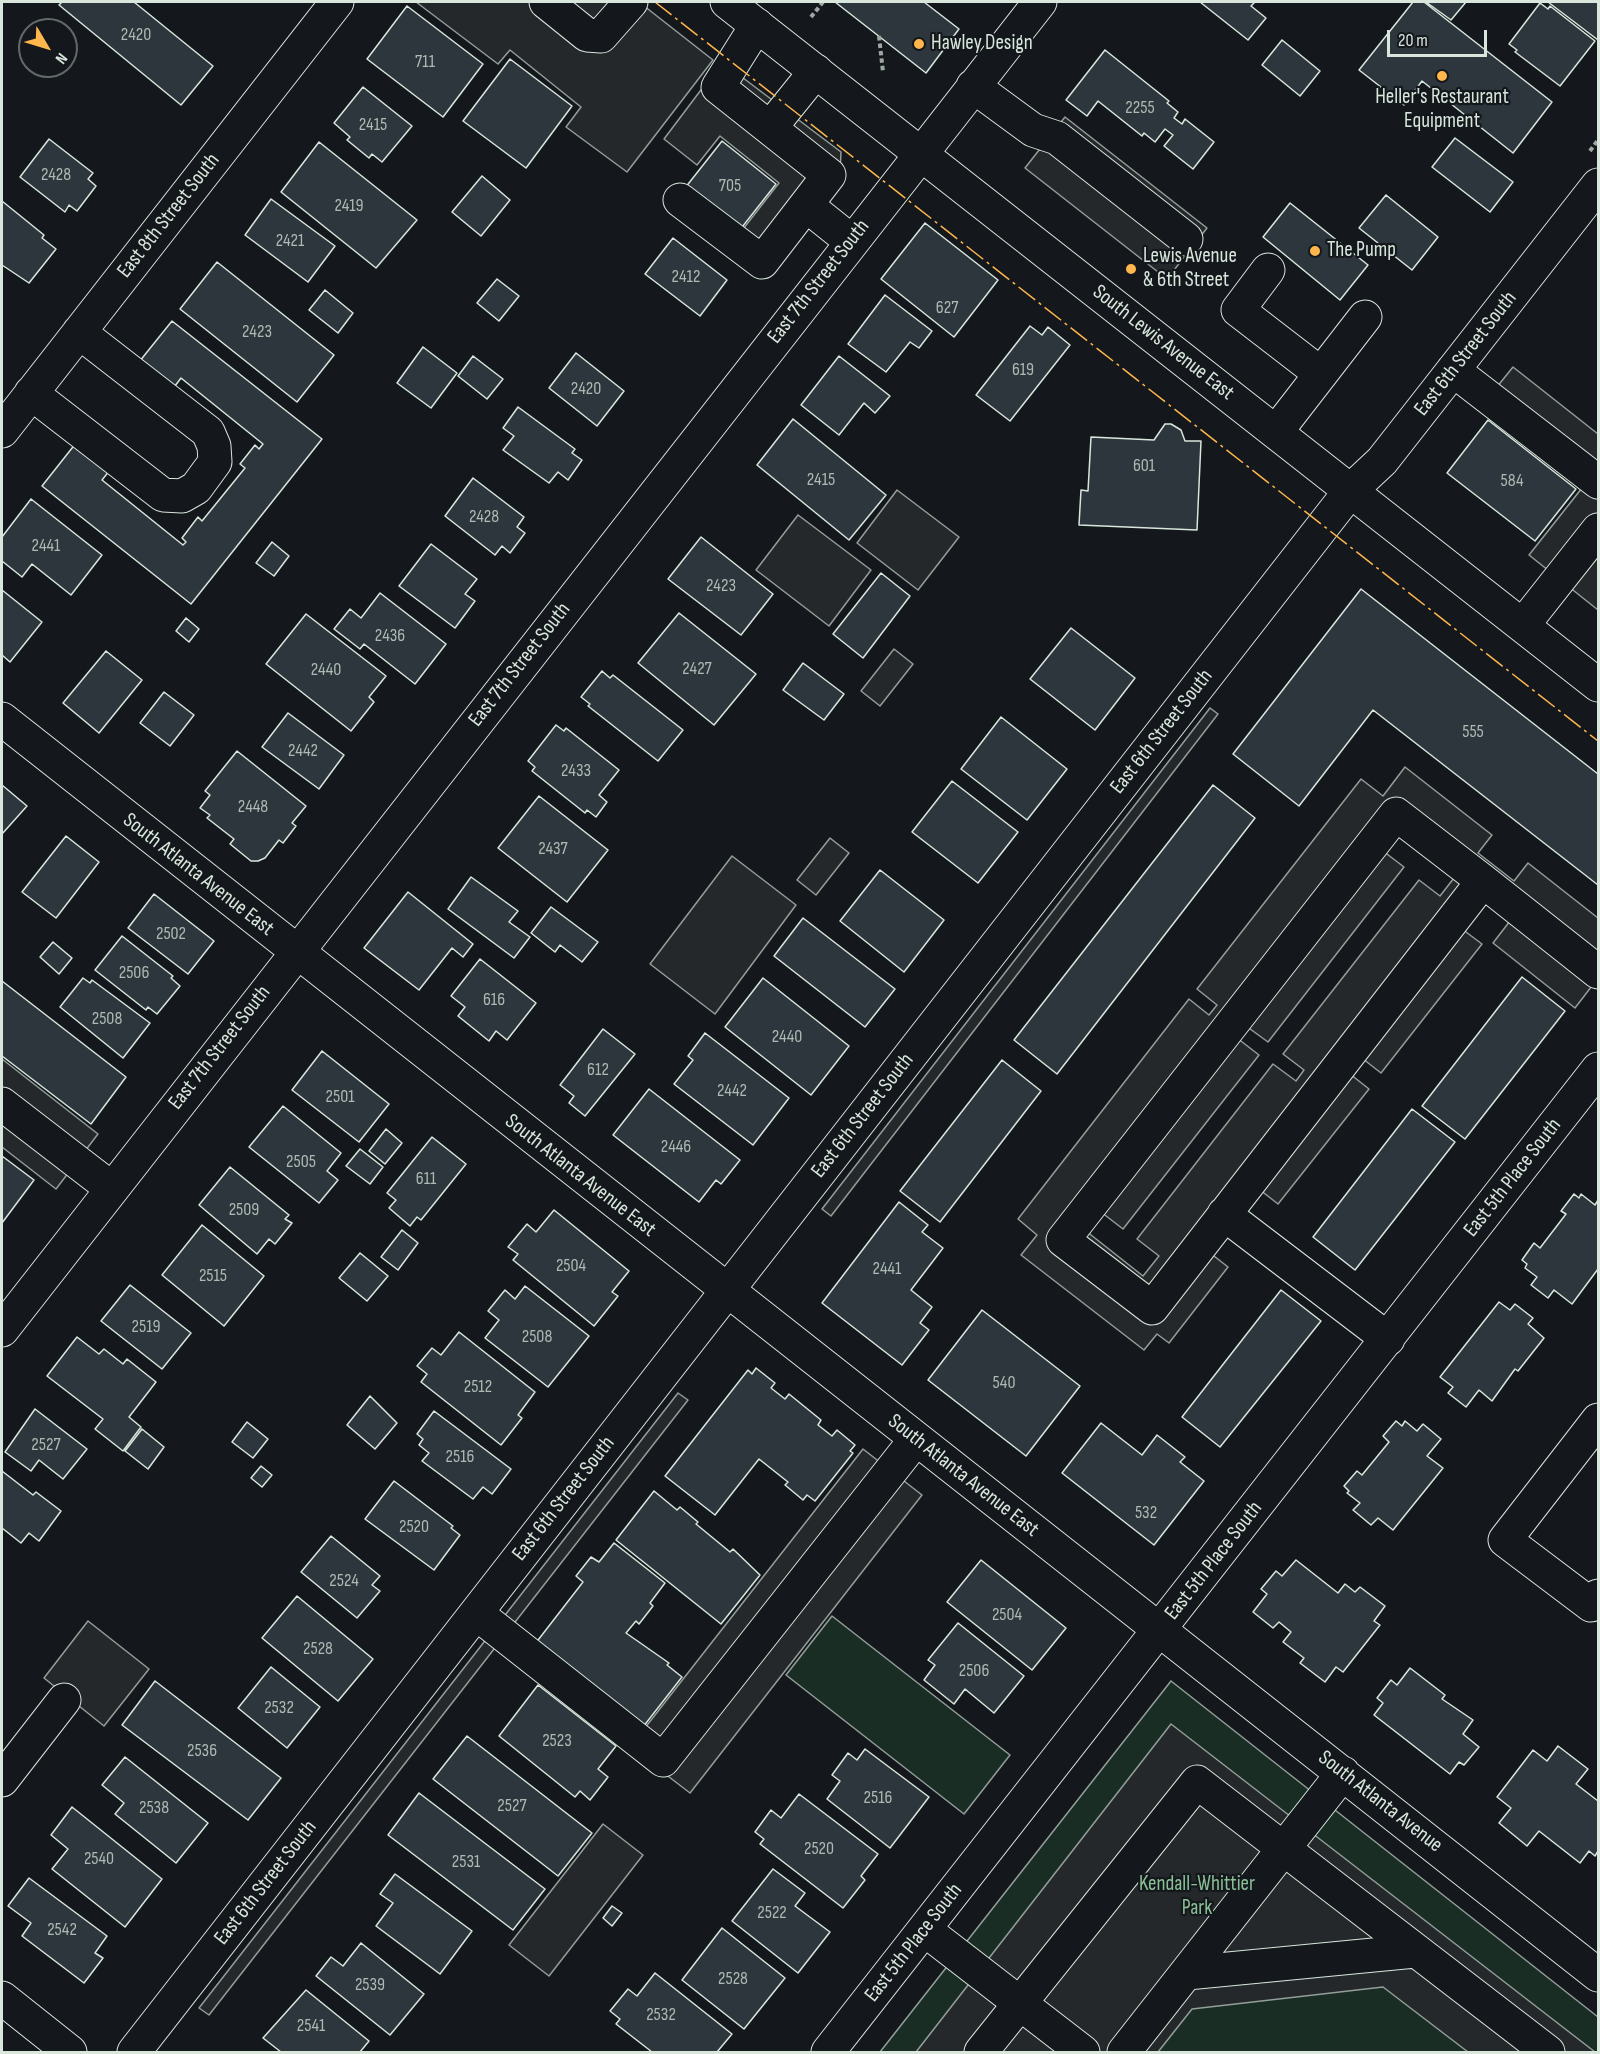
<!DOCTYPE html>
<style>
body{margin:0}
#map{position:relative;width:1600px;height:2054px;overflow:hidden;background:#14181c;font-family:"Sofia Sans Condensed",sans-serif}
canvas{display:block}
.frame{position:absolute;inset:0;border:3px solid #d8e6dc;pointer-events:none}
.north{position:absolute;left:18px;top:18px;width:60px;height:60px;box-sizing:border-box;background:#14181c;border:2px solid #626a69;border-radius:50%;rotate:128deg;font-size:16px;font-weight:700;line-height:24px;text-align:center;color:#d8e6dc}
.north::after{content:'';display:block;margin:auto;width:21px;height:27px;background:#ffb74d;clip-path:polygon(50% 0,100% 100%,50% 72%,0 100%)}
.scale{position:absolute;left:1387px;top:30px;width:100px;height:27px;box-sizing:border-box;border:3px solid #d8e6dc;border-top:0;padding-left:8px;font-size:18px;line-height:21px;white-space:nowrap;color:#d8e6dc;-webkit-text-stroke:4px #14181c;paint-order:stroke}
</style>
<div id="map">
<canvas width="1600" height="2054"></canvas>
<div class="frame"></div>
<div class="north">N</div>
<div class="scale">20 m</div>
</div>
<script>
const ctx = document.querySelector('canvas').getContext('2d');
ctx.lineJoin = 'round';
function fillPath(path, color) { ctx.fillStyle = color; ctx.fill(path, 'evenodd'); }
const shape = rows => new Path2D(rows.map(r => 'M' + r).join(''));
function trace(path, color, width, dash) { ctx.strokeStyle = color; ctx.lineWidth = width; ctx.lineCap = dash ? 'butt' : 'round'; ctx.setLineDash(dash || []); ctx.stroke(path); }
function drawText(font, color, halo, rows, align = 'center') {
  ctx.font = font + ' "Sofia Sans Condensed",sans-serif'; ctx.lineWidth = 4.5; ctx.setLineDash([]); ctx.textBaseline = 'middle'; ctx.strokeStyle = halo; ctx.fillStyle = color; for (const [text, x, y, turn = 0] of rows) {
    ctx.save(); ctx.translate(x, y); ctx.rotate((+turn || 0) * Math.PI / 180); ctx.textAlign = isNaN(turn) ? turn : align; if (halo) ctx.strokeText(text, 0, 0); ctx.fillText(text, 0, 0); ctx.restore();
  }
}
const green = shape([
 [832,1616,1010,1755,964,1814,786,1675,832,1616],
 [1171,1681,1598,2017,1598,2052,880,2052,1171,1681]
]);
fillPath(green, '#1a2d24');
trace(green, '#939e99', 1.5);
const parking = shape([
 [416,2,639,2,713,60,627,172,566,127,581,107,510,50,498,64,416,2],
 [722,62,841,152,840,173,763,275,729,247,779,183,720,136,697,165,664,139,722,62],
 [1065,117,1207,228,1167,279,1025,168,1065,117],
 [1513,367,1598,434,1598,610,1529,555,1582,488,1480,408,1513,367],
 [897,490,959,537,918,590,857,543,897,490],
 [798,515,871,570,829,626,756,570,798,515],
 [894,649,913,664,880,706,861,691,894,649],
 [1210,708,1218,714,831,1216,822,1209,1210,708],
 [1405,767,1492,835,1478,853,1514,881,1528,863,1598,918,1598,978,1575,1008,1493,943,1510,921,1481,898,1458,926,1482,944,1381,1073,1358,1055,1345,1070,1369,1089,1278,1204,1255,1186,1205,1249,1228,1267,1169,1343,1157,1334,1144,1350,1021,1255,1037,1235,1018,1219,1189,999,1209,1015,1217,1005,1197,989,1361,779,1383,796,1405,767],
 [1397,833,1454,878,1440,896,1419,880,1283,1054,1304,1070,1296,1081,1273,1064,1137,1239,1159,1256,1143,1276,1086,1231,1101,1212,1123,1229,1259,1055,1237,1038,1246,1026,1268,1042,1404,867,1383,851,1397,833],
 [830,838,849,853,816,895,797,880,830,838],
 [732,856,796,905,715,1014,650,964,732,856],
 [2,1059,98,1134,56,1189,2,1147,2,1059],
 [678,1393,688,1400,209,2015,199,2008,678,1393],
 [863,1449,922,1495,690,1793,630,1747,863,1449],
 [88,1621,149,1669,104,1726,44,1678,88,1621],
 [1171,1724,1595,2052,1468,2052,1383,1987,1192,2009,1158,2052,916,2052,1171,1724],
 [603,1824,643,1855,549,1976,509,1945,603,1824]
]);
fillPath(parking, '#24282b');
trace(parking, '#939e99', 1.5);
const building = shape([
 [62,2,134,2,213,66,181,105,59,5,62,2],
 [835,2,924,2,959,29,926,73,835,2],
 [1200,2,1255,2,1251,6,1266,18,1248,40,1200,2],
 [1413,2,1424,2,1552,102,1513,153,1422,81,1404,105,1359,70,1413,2],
 [1426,2,1466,2,1451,20,1426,2],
 [1548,2,1598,2,1598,40,1548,2],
 [1540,3,1548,9,1550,6,1595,41,1560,86,1515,52,1517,50,1509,44,1540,3],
 [407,6,483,64,443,117,367,59,407,6],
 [1282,40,1320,71,1300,96,1262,65,1282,40],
 [1105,50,1169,101,1167,103,1178,112,1174,118,1182,124,1185,119,1214,142,1193,169,1164,146,1173,135,1165,129,1155,142,1144,133,1142,136,1098,101,1087,116,1066,100,1105,50],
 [510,59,572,106,526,168,463,121,510,59],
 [363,87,412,126,382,162,372,154,369,158,347,140,350,137,334,123,363,87],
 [1455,138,1513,182,1490,212,1432,167,1455,138],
 [49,139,93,173,88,179,96,186,77,211,69,205,65,212,20,177,49,139],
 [722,141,776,184,739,231,685,188,722,141],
 [319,142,417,220,376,268,281,192,319,142],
 [482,176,510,200,481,236,452,212,482,176],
 [1386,195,1438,237,1412,270,1359,228,1386,195],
 [271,199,335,246,308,282,245,235,271,199],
 [2,201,44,235,42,238,56,249,29,283,2,265,2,201],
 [1290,203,1368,265,1340,300,1263,237,1290,203],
 [925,223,998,280,954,337,881,279,925,223],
 [673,238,727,280,700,316,645,274,673,238],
 [217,262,334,355,297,402,180,309,217,262],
 [497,279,519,296,499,321,477,303,497,279],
 [325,290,353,313,338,333,309,310,325,290],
 [885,295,932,331,919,348,910,342,886,372,848,344,885,295],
 [172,321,322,439,191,604,42,486,80,438,114,465,102,480,183,545,186,542,182,538,198,517,202,521,245,468,240,464,255,445,259,449,263,444,181,378,169,394,135,367,172,321],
 [1030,326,1042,335,1048,327,1070,345,1010,421,976,395,1030,326],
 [423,347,457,373,431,408,397,383,423,347],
 [576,353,624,391,597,426,549,388,576,353],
 [473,356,503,379,487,399,458,376,473,356],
 [839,356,890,396,875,413,864,403,839,435,801,405,839,356],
 [518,407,575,449,572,453,582,460,568,480,558,472,549,483,503,450,514,436,503,428,518,407],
 [793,419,886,495,849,540,757,465,793,419],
 [1488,420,1576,489,1535,541,1447,473,1488,420],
 [1165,424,1171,424,1181,430,1185,441,1201,441,1197,530,1079,525,1081,490,1088,491,1091,437,1154,440,1165,424],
 [473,478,524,517,517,527,525,533,510,553,502,546,495,555,445,516,473,478],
 [31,499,102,555,71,595,32,564,22,577,2,561,2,537,31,499],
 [701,537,773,594,741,635,668,579,701,537],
 [272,542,289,556,274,576,256,563,272,542],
 [431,544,477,579,465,594,475,601,455,628,399,586,431,544],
 [881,573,910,596,863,658,833,634,881,573],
 [1361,589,1598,774,1598,885,1373,710,1299,806,1233,754,1361,589],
 [2,590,42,622,10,662,2,655,2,590],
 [380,593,446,644,415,684,364,644,360,649,334,629,350,609,361,618,380,593],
 [679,613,756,674,714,725,638,663,679,613],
 [306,614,386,676,369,697,374,702,351,731,266,664,306,614],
 [186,618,199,629,189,642,176,631,186,618],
 [1071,628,1135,678,1095,730,1030,679,1071,628],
 [106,651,142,680,99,733,63,703,106,651],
 [803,663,844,694,824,720,783,690,803,663],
 [602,671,610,678,613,675,683,730,658,761,588,706,590,704,581,697,602,671],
 [164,692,194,715,170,746,140,723,164,692],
 [288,713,344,755,319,789,262,747,288,713],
 [1001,717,1067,769,1027,820,961,769,1001,717],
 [556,725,564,731,566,728,619,770,599,795,607,802,596,817,587,810,585,813,532,771,535,767,528,761,556,725],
 [237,751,306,806,292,823,296,826,283,843,279,840,265,858,258,861,251,861,230,844,234,839,207,818,210,815,200,808,210,795,205,791,237,751],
 [952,781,1018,832,978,883,912,832,952,781],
 [2,785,27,806,2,834,2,785],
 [1213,785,1255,818,1057,1074,1014,1040,1213,785],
 [539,796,608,850,567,902,498,848,539,796],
 [66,836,99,862,56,918,22,892,66,836],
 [880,870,944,920,904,972,840,921,880,870],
 [471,877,518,911,509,922,530,937,514,958,448,909,471,877],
 [408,892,473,944,463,957,452,948,419,990,364,948,408,892],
 [154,894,214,941,188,974,128,928,154,894],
 [551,907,598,942,582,962,560,945,555,952,531,933,551,907],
 [803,918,895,989,865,1027,774,956,803,918],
 [122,936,173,976,171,978,180,986,157,1014,148,1007,146,1010,95,970,122,936],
 [53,942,72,958,59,974,40,957,53,942],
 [480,959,536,1003,507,1040,496,1031,489,1041,458,1016,465,1007,451,996,480,959],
 [1522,977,1565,1011,1465,1139,1422,1106,1522,977],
 [83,978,90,983,92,980,150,1023,123,1058,60,1007,83,978],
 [763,978,849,1046,811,1095,725,1027,763,978],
 [2,981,126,1077,91,1124,2,1056,2,981],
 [603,1029,635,1054,585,1116,569,1103,574,1096,560,1085,603,1029],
 [705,1033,789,1098,753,1145,674,1084,693,1060,688,1056,705,1033],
 [322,1051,389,1104,359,1142,292,1090,322,1051],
 [1002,1060,1041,1091,940,1222,900,1191,1002,1060],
 [649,1089,740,1160,721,1184,716,1180,699,1202,613,1135,649,1089],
 [283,1106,341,1153,327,1171,338,1180,319,1203,249,1147,283,1106],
 [1412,1109,1455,1142,1355,1270,1313,1237,1412,1109],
 [386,1129,402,1143,385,1164,369,1151,386,1129],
 [432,1137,466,1164,421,1220,417,1217,410,1226,389,1208,396,1200,387,1193,432,1137],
 [360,1149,383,1167,370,1184,346,1166,360,1149],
 [2,1156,34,1180,2,1223,2,1156],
 [230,1167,289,1215,285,1219,292,1223,275,1244,269,1239,257,1254,199,1205,230,1167],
 [1574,1194,1579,1198,1581,1194,1595,1205,1598,1200,1598,1269,1572,1304,1554,1290,1548,1298,1531,1285,1537,1277,1525,1268,1527,1264,1522,1260,1534,1243,1540,1248,1566,1214,1561,1211,1574,1194],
 [899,1202,928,1225,922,1232,943,1248,911,1290,932,1307,920,1323,929,1330,902,1365,822,1303,899,1202],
 [554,1210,629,1271,612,1292,618,1296,594,1326,513,1260,518,1254,508,1247,527,1224,536,1232,554,1210],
 [202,1225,264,1276,224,1326,162,1275,202,1225],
 [402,1230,418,1243,398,1270,381,1257,402,1230],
 [360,1253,388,1276,367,1301,339,1278,360,1253],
 [130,1285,191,1333,162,1369,101,1321,130,1285],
 [525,1286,589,1336,548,1387,485,1338,499,1320,488,1311,505,1290,515,1299,525,1286],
 [1281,1290,1321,1321,1220,1447,1182,1417,1281,1290],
 [1499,1302,1510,1310,1515,1304,1533,1318,1528,1324,1544,1338,1518,1371,1515,1369,1492,1401,1479,1390,1466,1407,1448,1393,1453,1387,1440,1377,1499,1302],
 [982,1310,1080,1386,1026,1456,928,1380,982,1310],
 [459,1332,535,1392,518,1415,522,1418,501,1445,421,1382,427,1374,417,1366,432,1348,441,1355,459,1332],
 [77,1337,99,1354,104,1349,123,1364,127,1359,156,1382,129,1417,141,1427,123,1451,95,1429,103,1419,47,1376,77,1337],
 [756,1368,775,1383,771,1388,785,1399,789,1394,821,1420,818,1425,832,1436,837,1430,855,1445,850,1451,853,1453,815,1501,807,1495,803,1500,785,1485,788,1482,759,1459,715,1515,665,1476,748,1370,752,1374,756,1368],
 [370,1396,397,1423,375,1449,347,1425,370,1396],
 [35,1409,87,1449,63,1479,39,1460,31,1471,5,1452,35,1409],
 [434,1411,511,1469,492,1494,483,1487,473,1499,422,1461,429,1453,419,1445,423,1439,417,1434,434,1411],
 [1396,1421,1402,1426,1405,1421,1417,1431,1423,1424,1441,1439,1427,1456,1443,1468,1393,1530,1378,1518,1371,1525,1353,1510,1360,1503,1347,1493,1349,1491,1344,1486,1357,1471,1362,1475,1389,1442,1383,1436,1396,1421],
 [247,1422,268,1439,253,1458,232,1442,247,1422],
 [1101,1423,1142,1455,1157,1435,1185,1457,1180,1462,1204,1481,1154,1545,1062,1473,1101,1423],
 [142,1429,164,1447,148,1469,125,1451,142,1429],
 [261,1466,272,1475,262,1487,251,1478,261,1466],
 [2,1471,33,1495,36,1492,61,1511,39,1541,29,1533,21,1543,2,1528,2,1471],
 [394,1481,453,1526,451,1528,460,1535,434,1570,365,1519,394,1481],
 [654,1491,677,1510,680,1507,698,1522,696,1524,730,1552,733,1549,760,1575,721,1624,616,1540,654,1491],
 [331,1536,380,1576,372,1585,380,1591,357,1618,301,1572,331,1536],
 [614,1543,665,1583,650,1603,653,1606,639,1624,636,1621,626,1633,669,1663,667,1665,682,1677,643,1727,535,1644,583,1582,576,1576,591,1557,599,1562,614,1543],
 [981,1560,1066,1628,1032,1670,947,1602,981,1560],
 [1296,1560,1338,1593,1345,1584,1355,1592,1360,1587,1385,1606,1374,1621,1380,1625,1343,1672,1336,1667,1325,1682,1300,1663,1304,1658,1283,1642,1291,1632,1279,1622,1273,1628,1253,1612,1267,1594,1261,1589,1276,1571,1282,1576,1296,1560],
 [297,1596,373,1659,338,1701,262,1638,297,1596],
 [958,1623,1024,1676,994,1713,965,1689,954,1704,924,1680,935,1665,928,1660,958,1623],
 [271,1667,320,1707,287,1748,238,1708,271,1667],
 [1410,1668,1445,1695,1442,1699,1473,1720,1463,1734,1479,1747,1464,1765,1459,1762,1450,1774,1374,1715,1383,1703,1377,1698,1391,1680,1397,1685,1410,1668],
 [155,1681,281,1778,248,1820,122,1725,155,1681],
 [538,1685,616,1746,598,1769,608,1777,590,1800,580,1791,575,1797,499,1736,538,1685],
 [467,1736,592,1833,558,1876,433,1779,467,1736],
 [1558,1746,1588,1769,1576,1784,1598,1801,1598,1851,1595,1856,1589,1851,1580,1863,1539,1831,1527,1846,1499,1823,1511,1808,1497,1797,1533,1750,1547,1761,1558,1746],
 [865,1749,929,1797,890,1848,827,1799,840,1781,832,1775,848,1753,857,1760,865,1749],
 [125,1757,208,1823,176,1863,115,1814,124,1803,102,1785,125,1757],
 [419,1793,545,1889,513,1930,388,1835,419,1793],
 [799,1794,878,1854,861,1876,865,1880,843,1908,760,1844,764,1839,755,1832,771,1810,781,1818,799,1794],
 [72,1807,162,1879,125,1927,52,1869,68,1849,51,1835,72,1807],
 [773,1869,805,1893,795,1906,830,1932,798,1973,732,1921,773,1869],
 [395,1874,472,1931,440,1974,376,1926,393,1903,380,1894,395,1874],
 [29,1878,107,1936,95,1953,103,1958,84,1983,22,1936,31,1923,8,1906,29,1878],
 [612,1906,622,1913,612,1926,603,1918,612,1906],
 [722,1928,785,1978,744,2029,682,1980,722,1928],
 [361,1943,424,1994,390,2035,316,1976,331,1957,343,1966,361,1943],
 [655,1973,732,2034,717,2052,652,2052,616,2024,620,2019,610,2011,628,1989,637,1996,655,1973],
 [306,1990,369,2041,360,2052,281,2052,263,2038,306,1990]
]);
fillPath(building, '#2c363c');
trace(building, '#d8e6dc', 1.5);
const minor = shape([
 [546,2,587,35,601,36,631,2],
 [973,86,1033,130,1057,138,1186,239],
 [770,128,816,71],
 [680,200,762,262,829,175,718,87,757,25],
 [806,205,851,241],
 [1268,270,1238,310,1321,374],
 [1453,370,1598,482],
 [31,393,163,495,182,496,196,488,215,462,214,446,208,432,79,332],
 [2,431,337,2],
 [1276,432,1365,317],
 [1523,625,1598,530],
 [2,719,1598,1975],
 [1483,881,1152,1308,1063,1240,1396,814,1483,881,1598,972],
 [2,1104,111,1188],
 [1224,1214,1388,1339],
 [2,1330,1040,2],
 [1598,1420,1505,1540,1591,1605,1598,1596],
 [476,1613,663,1760,916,1439],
 [2,1780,64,1700],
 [925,1930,1083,2052],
 [1187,1973,1415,1951],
 [2,1998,70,2052],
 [134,2052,1351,490,1382,461,1598,185],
 [828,2052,1598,1069],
 [981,2052,1197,1782,1548,2052],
 [1124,2052,1343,1773]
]);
const major = shape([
 [727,2,1598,685]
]);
trace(minor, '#d8e6dc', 35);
trace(major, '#d8e6dc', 35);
trace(shape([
 [811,17,823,2],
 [879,36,883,72],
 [1590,151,1598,140]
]), '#9da8a2', 4, [4.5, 3]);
trace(minor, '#14181c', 33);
trace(major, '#14181c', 33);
trace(shape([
 [655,2,1598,741]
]), '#ffb74d', 1.5, [21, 4.5, 3, 4.5]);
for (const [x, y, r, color] of [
 [919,44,6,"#ffb74d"],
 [1442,76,6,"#ffb74d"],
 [1315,251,6,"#ffb74d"],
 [1131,269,6,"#ffb74d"]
]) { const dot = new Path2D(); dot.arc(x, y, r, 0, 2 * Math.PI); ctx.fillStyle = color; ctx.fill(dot); trace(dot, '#14181c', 2); }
drawText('18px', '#adbab4', null, [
 ["2420",136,35],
 ["711",425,62],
 ["2255",1140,108],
 ["2415",373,125],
 ["2428",56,175],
 ["705",730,186],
 ["2419",349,206],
 ["2421",290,241],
 ["2412",686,277],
 ["627",947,308],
 ["2423",257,332],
 ["619",1023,370],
 ["2420",586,389],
 ["601",1144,466],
 ["2415",821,480],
 ["584",1512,481],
 ["2428",484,517],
 ["2441",46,546],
 ["2423",721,586],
 ["2436",390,636],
 ["2427",697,669],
 ["2440",326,670],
 ["555",1473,732],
 ["2442",303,751],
 ["2433",576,771],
 ["2448",253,807],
 ["2437",553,849],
 ["2502",171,934],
 ["2506",134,973],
 ["616",494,1000],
 ["2508",107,1019],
 ["2440",787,1037],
 ["612",598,1070],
 ["2442",732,1091],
 ["2501",340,1097],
 ["2446",676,1147],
 ["2505",301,1162],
 ["611",426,1179],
 ["2509",244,1210],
 ["2504",571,1266],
 ["2441",887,1269],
 ["2515",213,1276],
 ["2519",146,1327],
 ["2508",537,1337],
 ["540",1004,1383],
 ["2512",478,1387],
 ["2527",46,1445],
 ["2516",460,1457],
 ["532",1146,1513],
 ["2520",414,1527],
 ["2524",344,1581],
 ["2504",1007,1615],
 ["2528",318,1649],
 ["2506",974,1671],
 ["2532",279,1708],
 ["2523",557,1741],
 ["2536",202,1751],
 ["2516",878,1798],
 ["2527",512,1806],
 ["2538",154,1808],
 ["2520",819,1849],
 ["2540",99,1859],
 ["2531",466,1862],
 ["2522",772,1913],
 ["2542",62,1930],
 ["2528",733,1979],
 ["2539",370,1985],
 ["2532",661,2015],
 ["2541",311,2026]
]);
drawText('21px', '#d8e6dc', '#14181c', [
 ["Hawley Design",931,44],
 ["Heller's Restaurant",1442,98,"center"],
 ["Equipment",1442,122,"center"],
 ["The Pump",1327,251],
 ["Lewis Avenue",1143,257],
 ["& 6th Street",1143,281]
], 'left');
drawText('21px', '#d8e6dc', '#14181c', [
 ["East 8th Street South",169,216,-52],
 ["East 7th Street South",819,282,-52],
 ["South Lewis Avenue East",1163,343,38],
 ["East 6th Street South",1466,354,-52],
 ["East 7th Street South",520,665,-52],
 ["East 6th Street South",1162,732,-52],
 ["South Atlanta Avenue East",198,875,38],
 ["East 7th Street South",220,1048,-52],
 ["East 6th Street South",863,1116,-52],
 ["South Atlanta Avenue East",580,1176,38],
 ["East 5th Place South",1513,1178,-52],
 ["South Atlanta Avenue East",963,1476,38],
 ["East 6th Street South",564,1499,-52],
 ["East 5th Place South",1214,1561,-52],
 ["South Atlanta Avenue",1380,1802,38],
 ["East 6th Street South",266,1883,-52],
 ["East 5th Place South",914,1943,-52]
]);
drawText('21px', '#8ac095', '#14181c', [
 ["Kendall-Whittier",1197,1885],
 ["Park",1197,1909]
]);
</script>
